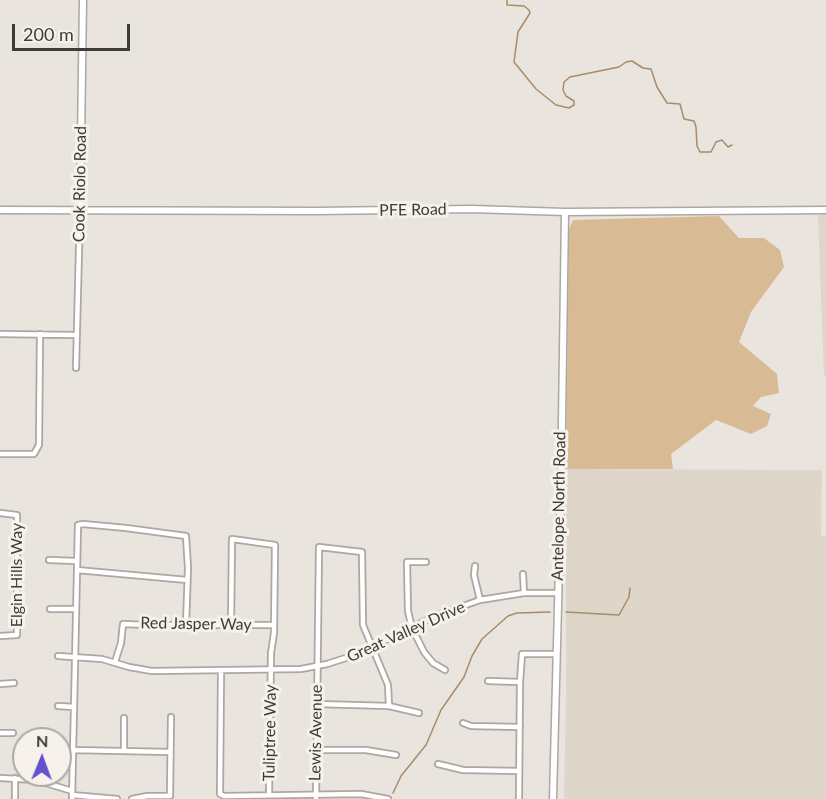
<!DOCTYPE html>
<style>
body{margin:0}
#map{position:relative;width:826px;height:799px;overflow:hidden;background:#e9e4dd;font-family:Lato,sans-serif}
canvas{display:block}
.north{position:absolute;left:12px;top:727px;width:60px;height:60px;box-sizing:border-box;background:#f6f1ea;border:2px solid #aca9a3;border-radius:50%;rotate:1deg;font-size:16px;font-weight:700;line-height:24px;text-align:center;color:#3e3c39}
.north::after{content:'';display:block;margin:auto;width:21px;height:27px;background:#6253cc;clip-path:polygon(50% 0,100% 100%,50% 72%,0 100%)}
.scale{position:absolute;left:12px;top:24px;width:118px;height:27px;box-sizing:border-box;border:3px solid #3e3c39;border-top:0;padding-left:8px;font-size:18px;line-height:21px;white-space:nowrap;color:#3e3c39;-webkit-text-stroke:4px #f6f1ea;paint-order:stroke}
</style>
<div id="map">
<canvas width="826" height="799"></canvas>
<div class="north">N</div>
<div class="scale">200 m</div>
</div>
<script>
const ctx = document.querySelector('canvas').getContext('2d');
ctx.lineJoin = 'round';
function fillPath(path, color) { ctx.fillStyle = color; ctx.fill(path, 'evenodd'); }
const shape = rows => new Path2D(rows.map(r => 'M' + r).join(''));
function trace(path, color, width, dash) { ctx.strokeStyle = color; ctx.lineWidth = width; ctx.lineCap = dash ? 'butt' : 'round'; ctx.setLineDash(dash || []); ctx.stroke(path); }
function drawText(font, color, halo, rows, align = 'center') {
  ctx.font = font + ' Lato,sans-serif'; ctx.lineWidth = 6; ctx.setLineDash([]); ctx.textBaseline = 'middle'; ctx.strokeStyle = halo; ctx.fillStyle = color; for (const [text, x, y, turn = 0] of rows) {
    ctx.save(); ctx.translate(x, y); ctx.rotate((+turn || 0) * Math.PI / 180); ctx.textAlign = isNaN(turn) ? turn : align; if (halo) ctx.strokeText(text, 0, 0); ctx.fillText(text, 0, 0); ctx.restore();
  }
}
fillPath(shape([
 [818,215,826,215,826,376,824,376],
 [566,469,822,470,821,536,826,536,826,799,564,799,566,694]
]), '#dfd6ca');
fillPath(shape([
 [719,216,739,238,764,238,780,250,784,267,751,312,739,342,777,374,779,393,761,397,753,406,771,414,767,426,751,434,716,420,671,454,673,469,566,469,569,229,573,220]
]), '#d8bb95');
trace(shape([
 [507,0,507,5,524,6,529,10,530,13,518,32,514,62,536,89,556,105,569,108,574,105,574,101,566,96,563,90,564,82,570,77,619,67,626,62,632,61,643,68,651,69,657,87,667,103,680,104,684,119,694,121,696,127,697,146,700,152,711,152,716,142,722,140,728,147,732,145],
 [566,612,619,615,629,597,630,588],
 [393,793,401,776,426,745,441,710,464,677,472,656,482,639,508,616,517,613,550,612]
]), '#a98c67', 1.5);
const street = shape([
 [0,334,76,335],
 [76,368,80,210],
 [0,454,34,454,39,445,40,334],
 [0,513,17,515,17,635,0,636],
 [49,560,76,561],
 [426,562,407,562,408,611,412,628,424,652,433,663,445,670],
 [475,566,474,575,480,600],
 [77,570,187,580],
 [523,574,524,593],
 [50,609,76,609],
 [231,625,232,539,275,545,274,633,271,653,269,795],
 [58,656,102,659,129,667,152,671,301,669,327,664,355,655,435,616,480,600,524,593,557,593],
 [115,662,121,643,123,624,147,625,274,625],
 [221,671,220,794,224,796,361,794,388,799],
 [488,681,520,682],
 [0,684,14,683],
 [317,704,389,706,419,713],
 [58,706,74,707],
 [124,718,124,750],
 [463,723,471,726,520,727],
 [0,733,13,733],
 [73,750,170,752],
 [316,750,366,750,396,755],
 [438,764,463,770,519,771],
 [0,778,36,780,72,791],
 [72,795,117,799],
 [15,799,15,778],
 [72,799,78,525,83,524,126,528,186,536,188,568,186,625],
 [132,799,147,796,170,796,171,717],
 [316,799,319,547,362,552,363,625,388,685,389,706],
 [519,799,520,682,522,654,556,654]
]);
const secondary = shape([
 [0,210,317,211,472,209,565,212,826,210],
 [80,210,83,0],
 [553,799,561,490,565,212]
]);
trace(street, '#aca7a1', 8);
trace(secondary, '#aca7a1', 9);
trace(street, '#fff', 4.5);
trace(secondary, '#fff', 6);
drawText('16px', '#3e3c39', '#f6f1ea', [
 ["Cook Riolo Road",80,184,-89],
 ["PFE Road",413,210,-1],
 ["Antelope North Road",559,506,-89],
 ["Elgin Hills Way",17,575,-90],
 ["Red Jasper Way",196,624,1],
 ["Great Valley Drive",406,632,-24],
 ["Tuliptree Way",270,733,-89],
 ["Lewis Avenue",316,733,-89]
]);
</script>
